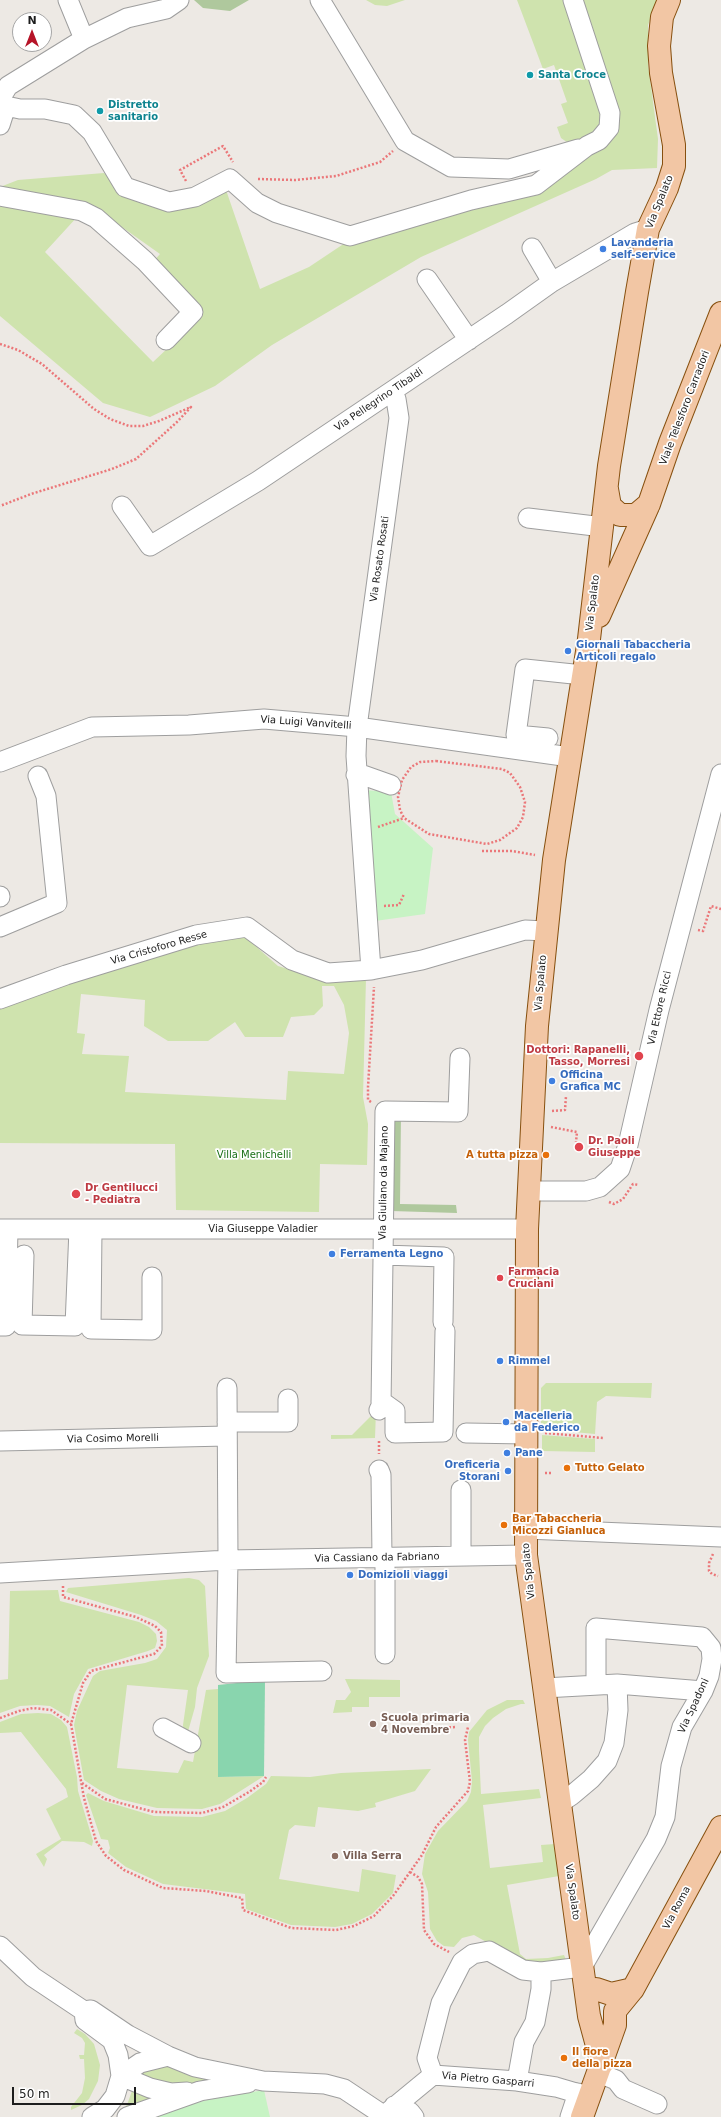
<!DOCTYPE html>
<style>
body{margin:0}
#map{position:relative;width:721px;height:2117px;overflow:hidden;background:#ede9e4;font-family:"DejaVu Sans",sans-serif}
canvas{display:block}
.north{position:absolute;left:12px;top:12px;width:40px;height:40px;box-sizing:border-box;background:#fff;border:1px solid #a5a5a5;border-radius:50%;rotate:0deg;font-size:11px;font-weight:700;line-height:16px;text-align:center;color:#1d1d1d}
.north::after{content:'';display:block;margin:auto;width:14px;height:18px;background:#b61428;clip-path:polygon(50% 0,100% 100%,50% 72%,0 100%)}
.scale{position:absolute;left:12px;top:2087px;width:124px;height:18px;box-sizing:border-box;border:2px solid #1d1d1d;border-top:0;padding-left:5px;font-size:12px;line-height:14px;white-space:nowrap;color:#1d1d1d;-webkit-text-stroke:3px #fff;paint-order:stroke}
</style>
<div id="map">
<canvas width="721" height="2117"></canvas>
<div class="north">N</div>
<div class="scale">50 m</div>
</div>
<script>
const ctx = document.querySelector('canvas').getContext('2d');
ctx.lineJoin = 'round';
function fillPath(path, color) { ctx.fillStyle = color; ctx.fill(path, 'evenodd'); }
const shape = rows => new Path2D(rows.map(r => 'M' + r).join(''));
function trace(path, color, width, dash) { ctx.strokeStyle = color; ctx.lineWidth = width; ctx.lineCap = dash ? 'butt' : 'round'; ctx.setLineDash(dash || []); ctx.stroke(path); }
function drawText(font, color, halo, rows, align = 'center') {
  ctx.font = font + ' "DejaVu Sans",sans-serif'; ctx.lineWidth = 3.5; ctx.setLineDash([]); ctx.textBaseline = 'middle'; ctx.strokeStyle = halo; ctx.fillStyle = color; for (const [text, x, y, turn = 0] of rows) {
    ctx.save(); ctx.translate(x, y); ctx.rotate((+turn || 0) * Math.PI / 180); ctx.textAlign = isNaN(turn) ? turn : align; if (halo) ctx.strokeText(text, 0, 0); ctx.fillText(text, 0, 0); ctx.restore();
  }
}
fillPath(shape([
 [366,0,405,0,387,6,375,5],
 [517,0,565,0,605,118,592,138,571,145,561,138,557,127,568,123,561,104,567,102,554,65,543,69],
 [578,0,658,0,648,25,648,65,658,139,657,168,612,170,596,179,421,257,272,345,215,386,150,417,103,403,0,316,0,203,78,216,45,252,153,362,203,315,152,263,160,254,95,208,0,187,18,180,104,173,125,191,173,207,225,187,260,289,309,267,348,241,540,191,609,142],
 [243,935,278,966,325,980,366,978,363,1097,368,1124,367,1165,320,1164,319,1212,176,1210,175,1144,0,1143,0,1007,196,942],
 [322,986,334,986,344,1005,349,1033,344,1074,288,1071,286,1100,125,1092,129,1056,82,1054,85,1034,77,1033,81,994,145,1000,144,1026,168,1041,208,1041,235,1022,245,1037,283,1037,291,1017,314,1015,323,1006],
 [546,1383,652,1383,651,1398,606,1396,597,1402,595,1434,541,1429,541,1388],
 [376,1411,375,1438,331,1439,331,1435,352,1435],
 [542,1435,595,1439,595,1452,542,1451],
 [189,1578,199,1580,205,1586,209,1656,197,1688,195,1707,187,1735,184,1735,183,1725,188,1690,127,1685,117,1768,178,1773,184,1760,193,1762,206,1690,218,1689,219,1777,264,1776,220,1804,202,1809,157,1808,119,1799,101,1791,84,1780,74,1725,77,1711,93,1676,100,1671,145,1663,157,1659,166,1647,167,1630,156,1621,141,1615,66,1592,68,1588],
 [58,1590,60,1601,139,1622,149,1627,156,1634,157,1641,155,1648,148,1651,88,1669,74,1694,69,1717,50,1706,37,1705,20,1706,0,1713,0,1680,8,1679,10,1591],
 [345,1679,400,1680,400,1697,369,1697,369,1707,352,1707,352,1712,333,1713,336,1700,345,1700,351,1692],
 [507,1700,523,1700,525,1704,521,1704,506,1709,493,1718,485,1726,479,1737,479,1751,481,1794,539,1789,541,1798,483,1805,490,1868,543,1862,541,1845,555,1844,559,1876,507,1885,520,1954,526,1959,548,1958,564,1955,566,1960,527,1965,474,1935,462,1938,454,1947,444,1946,437,1941,430,1929,428,1892,422,1874,425,1854,438,1831,467,1801,471,1792,472,1781,468,1740,469,1732,487,1710],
 [38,1713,51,1714,61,1720,67,1727,77,1777,78,1791,93,1841,92,1846,84,1842,62,1841,44,1855,47,1859,44,1867,36,1854,61,1839,46,1809,68,1797,66,1789,21,1732,0,1733,0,1722,21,1714],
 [431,1769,415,1791,375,1803,376,1807,358,1811,318,1807,315,1827,295,1825,289,1830,279,1879,359,1892,362,1869,396,1875,393,1893,372,1914,352,1924,335,1927,291,1925,246,1909,245,1894,163,1884,126,1867,108,1853,110,1848,108,1840,101,1839,86,1795,88,1793,104,1801,154,1816,202,1817,225,1811,247,1798,266,1784,271,1776,310,1777,341,1773],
 [77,2029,85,2034,94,2044,100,2065,98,2081,89,2099,82,2105,71,2110,71,2107,82,2093,85,2078,84,2059,80,2059,79,2055,84,2055,85,2043,82,2038,74,2033],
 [163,2063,209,2077,210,2081,171,2086,136,2076],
 [133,2088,162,2098,117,2114,127,2105]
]), '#cfe3ae');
fillPath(shape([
 [194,0,249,0,230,11,203,8],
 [393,1114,401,1114,400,1204,456,1205,457,1213,391,1211]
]), '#afc89d');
fillPath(shape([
 [364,790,391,792,395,814,433,848,425,914,375,921],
 [264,2090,270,2117,148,2117,207,2100]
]), '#c7f3c4');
fillPath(shape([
 [265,1680,264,1776,218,1777,218,1685]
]), '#89d5ae');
const minor = shape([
 [320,0,405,141,451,167,509,169,578,149],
 [84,39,127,18,166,9,179,0],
 [0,99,8,86,84,39,68,0],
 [0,100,6,106,20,109,45,109,74,115,92,132,125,187,169,202,195,197,230,179,257,203,277,213,350,236,471,200,536,185,587,146,599,140,609,128,610,113,573,0],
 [0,125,6,106],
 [0,196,82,211,96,218,145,261,193,312,166,340],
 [532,248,552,282],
 [427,279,469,340],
 [122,506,150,546,258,481,507,314,552,282,635,233,648,229],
 [528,518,603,527],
 [548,738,516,735,525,669,583,675],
 [0,762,92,727,189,725,264,719,357,727,570,757],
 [356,775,360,774,391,785],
 [0,896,0,897],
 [0,927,57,903,46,796,38,776],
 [371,970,356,756,357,727,399,418,396,399,391,392],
 [0,999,66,975,196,935,247,927,292,960,328,973,371,970,422,960,525,930,545,931],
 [528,1191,586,1191,600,1187,620,1169,628,1145,659,1010,721,774],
 [0,1229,527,1229],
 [92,1229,91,1329,152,1330,152,1277],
 [24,1255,22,1325,75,1326,79,1229],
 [383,1255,444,1257,443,1322],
 [0,1326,6,1326,8,1229],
 [227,1388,228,1560,226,1673,322,1671],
 [381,1401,395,1411,395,1433,443,1432,445,1331],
 [379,1410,381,1406,385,1111,458,1112,460,1058],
 [227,1422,288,1422,288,1399],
 [466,1433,526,1434],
 [0,1441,227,1436],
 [379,1470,381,1475,382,1558],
 [526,1529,721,1537],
 [461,1556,461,1490],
 [0,1573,228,1560,526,1555],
 [385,1654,385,1558],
 [544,1688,617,1684,703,1691],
 [163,1728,191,1743],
 [560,1803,572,1795,591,1779,607,1761,614,1743,618,1710,617,1684],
 [0,1946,33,1977,84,2011,85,2020,112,2040,118,2055,121,2076,115,2096,105,2109,92,2117],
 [84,2011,91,2010,128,2035,168,2056,195,2067,263,2081,325,2084,344,2089,383,2115],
 [599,2073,616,2080,623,2089,657,2104],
 [433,2075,427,2058,441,2003,462,1962,473,1954,489,1951,523,1970,541,1972,582,1967,656,1839,665,1817,671,1766,682,1727,703,1691,709,1676,712,1659,711,1648,702,1637,596,1628,596,1684],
 [121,2076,150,2088,171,2093,187,2092],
 [121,2076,140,2063,168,2056],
 [517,2081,524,2042,535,2022,541,1989,541,1972],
 [394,2106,410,2112,414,2117],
 [127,2117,200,2091,248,2083],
 [382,2117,433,2075,517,2081,556,2087,590,2097],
 [570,2117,578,2093]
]);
const major = shape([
 [607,489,610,506,620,515,636,515,649,504],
 [599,616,649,504,670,443,721,313],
 [596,1989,611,1994,633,1989],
 [602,2064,589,2016,526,1555,527,1229,537,1026,554,860,589,639,609,466,637,292,648,229,667,188,674,166,674,145,661,73,659,46,662,17,669,0],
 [582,2117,615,2025,615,2011,633,1989,721,1827]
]);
trace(minor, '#9e9e9e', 21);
trace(major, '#87500f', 24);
trace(shape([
 [258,179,295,180,336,176,380,162,393,151],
 [186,181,180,170,223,146,233,162],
 [0,344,18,350,42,364,94,409,110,419,129,426,143,426,159,421,191,407,177,422,136,459,112,469,31,494,0,506],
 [436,761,502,769,510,773,520,787,525,802,523,817,517,828,500,840,487,844,429,834,404,818,400,810,398,797,402,780,411,767,420,762,436,761],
 [378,827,404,818],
 [482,851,512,851,535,855],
 [384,906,399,905,404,894],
 [698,930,703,931,711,906,721,909],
 [371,1102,368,1100,368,1087,374,987],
 [552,1111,565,1110,566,1096],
 [551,1127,577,1132,576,1142],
 [609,1202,614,1204,623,1199,633,1184,639,1185],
 [545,1433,603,1438],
 [379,1441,379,1454],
 [545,1473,552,1473],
 [713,1554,709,1563,709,1571,712,1574,718,1576],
 [63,1586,63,1597,136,1617,155,1626,161,1632,162,1646,154,1654,91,1671,83,1683,71,1724,84,1798,96,1841,106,1856,124,1870,163,1888,206,1891,242,1898,243,1910,291,1928,336,1930,354,1926,374,1916,393,1896,410,1872,422,1855,436,1827,468,1791,470,1782,465,1740,468,1727],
 [0,1718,19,1711,33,1708,51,1710,71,1724],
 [413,1729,456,1727],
 [82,1783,105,1799,154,1812,202,1813,223,1807,249,1792,263,1782,266,1777],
 [410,1872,418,1877,422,1884,424,1930,434,1944,449,1952]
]), '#eb7779', 2.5, [2, 2]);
trace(minor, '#fff', 19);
trace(major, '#f2c6a4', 22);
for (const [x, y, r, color] of [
 [530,75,4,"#0f9aa8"],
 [100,111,4,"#0f9aa8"],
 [603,249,4,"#3f7fe0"],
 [568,651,4,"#3f7fe0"],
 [639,1056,5,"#e0444e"],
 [552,1081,4,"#3f7fe0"],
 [579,1147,5,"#e0444e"],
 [546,1155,4,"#e8710a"],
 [76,1194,5,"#e0444e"],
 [332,1254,4,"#3f7fe0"],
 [500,1278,4,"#e0444e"],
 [500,1361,4,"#3f7fe0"],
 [506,1422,4,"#3f7fe0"],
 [507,1453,4,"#3f7fe0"],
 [567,1468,4,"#e8710a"],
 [508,1471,4,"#3f7fe0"],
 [504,1525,4,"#e8710a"],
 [350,1575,4,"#3f7fe0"],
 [373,1724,4,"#8d6e63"],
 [335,1856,4,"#8d6e63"],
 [564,2058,4,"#e8710a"]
]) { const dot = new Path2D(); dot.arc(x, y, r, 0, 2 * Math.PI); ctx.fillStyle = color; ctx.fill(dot); trace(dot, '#fff', 1.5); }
drawText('bold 10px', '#0d838f', '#fff', [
 ["Santa Croce",538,75],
 ["Distretto",108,105],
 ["sanitario",108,117]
], 'left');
drawText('10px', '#1d1d1d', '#fff', [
 ["Via Spalato",660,202,-68],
 ["Via Pellegrino Tibaldi",379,400,-34],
 ["Viale Telesforo Carradori",685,408,-69],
 ["Via Rosato Rosati",380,559,-82],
 ["Via Spalato",593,603,-83],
 ["Via Luigi Vanvitelli",306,723,4],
 ["Via Cristoforo Resse",159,948,-16],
 ["Via Spalato",541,983,-85],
 ["Via Ettore Ricci",660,1008,-77],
 ["Via Giuliano da Majano",384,1183,-89],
 ["Via Giuseppe Valadier",263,1229],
 ["Via Cosimo Morelli",113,1439,-1],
 ["Via Cassiano da Fabriano",377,1558,-1],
 ["Via Spalato",529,1571,-96],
 ["Via Spadoni",694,1706,-65],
 ["Via Spalato",572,1892,82],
 ["Via Roma",677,1908,-62],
 ["Via Pietro Gasparri",488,2080,5]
]);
drawText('bold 10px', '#366cbe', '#fff', [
 ["Lavanderia",611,243],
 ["self-service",611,255],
 ["Giornali Tabaccheria",576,645],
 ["Articoli regalo",576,657],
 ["Officina",560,1075],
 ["Grafica MC",560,1087],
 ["Ferramenta Legno",340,1254],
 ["Rimmel",508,1361],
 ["Macelleria",514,1416],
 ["da Federico",514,1428],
 ["Pane",515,1453],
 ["Oreficeria",500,1465,"right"],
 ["Storani",500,1477,"right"],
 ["Domizioli viaggi",358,1575]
], 'left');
drawText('bold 10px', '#be3a42', '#fff', [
 ["Dottori: Rapanelli,",630,1050,"right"],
 ["Tasso, Morresi",630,1062,"right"],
 ["Dr. Paoli",588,1141],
 ["Giuseppe",588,1153],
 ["Dr Gentilucci",85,1188],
 ["- Pediatra",85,1200],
 ["Farmacia",508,1272],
 ["Cruciani",508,1284]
], 'left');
drawText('10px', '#1a7016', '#fff', [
 ["Villa Menichelli",254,1155]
]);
drawText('bold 10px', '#c56008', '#fff', [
 ["A tutta pizza",538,1155,"right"],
 ["Tutto Gelato",575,1468],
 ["Bar Tabaccheria",512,1519],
 ["Micozzi Gianluca",512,1531],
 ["Il fiore",572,2052],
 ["della pizza",572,2064]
], 'left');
drawText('bold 10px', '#785e54', '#fff', [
 ["Scuola primaria",381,1718],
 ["4 Novembre",381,1730],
 ["Villa Serra",343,1856]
], 'left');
</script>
